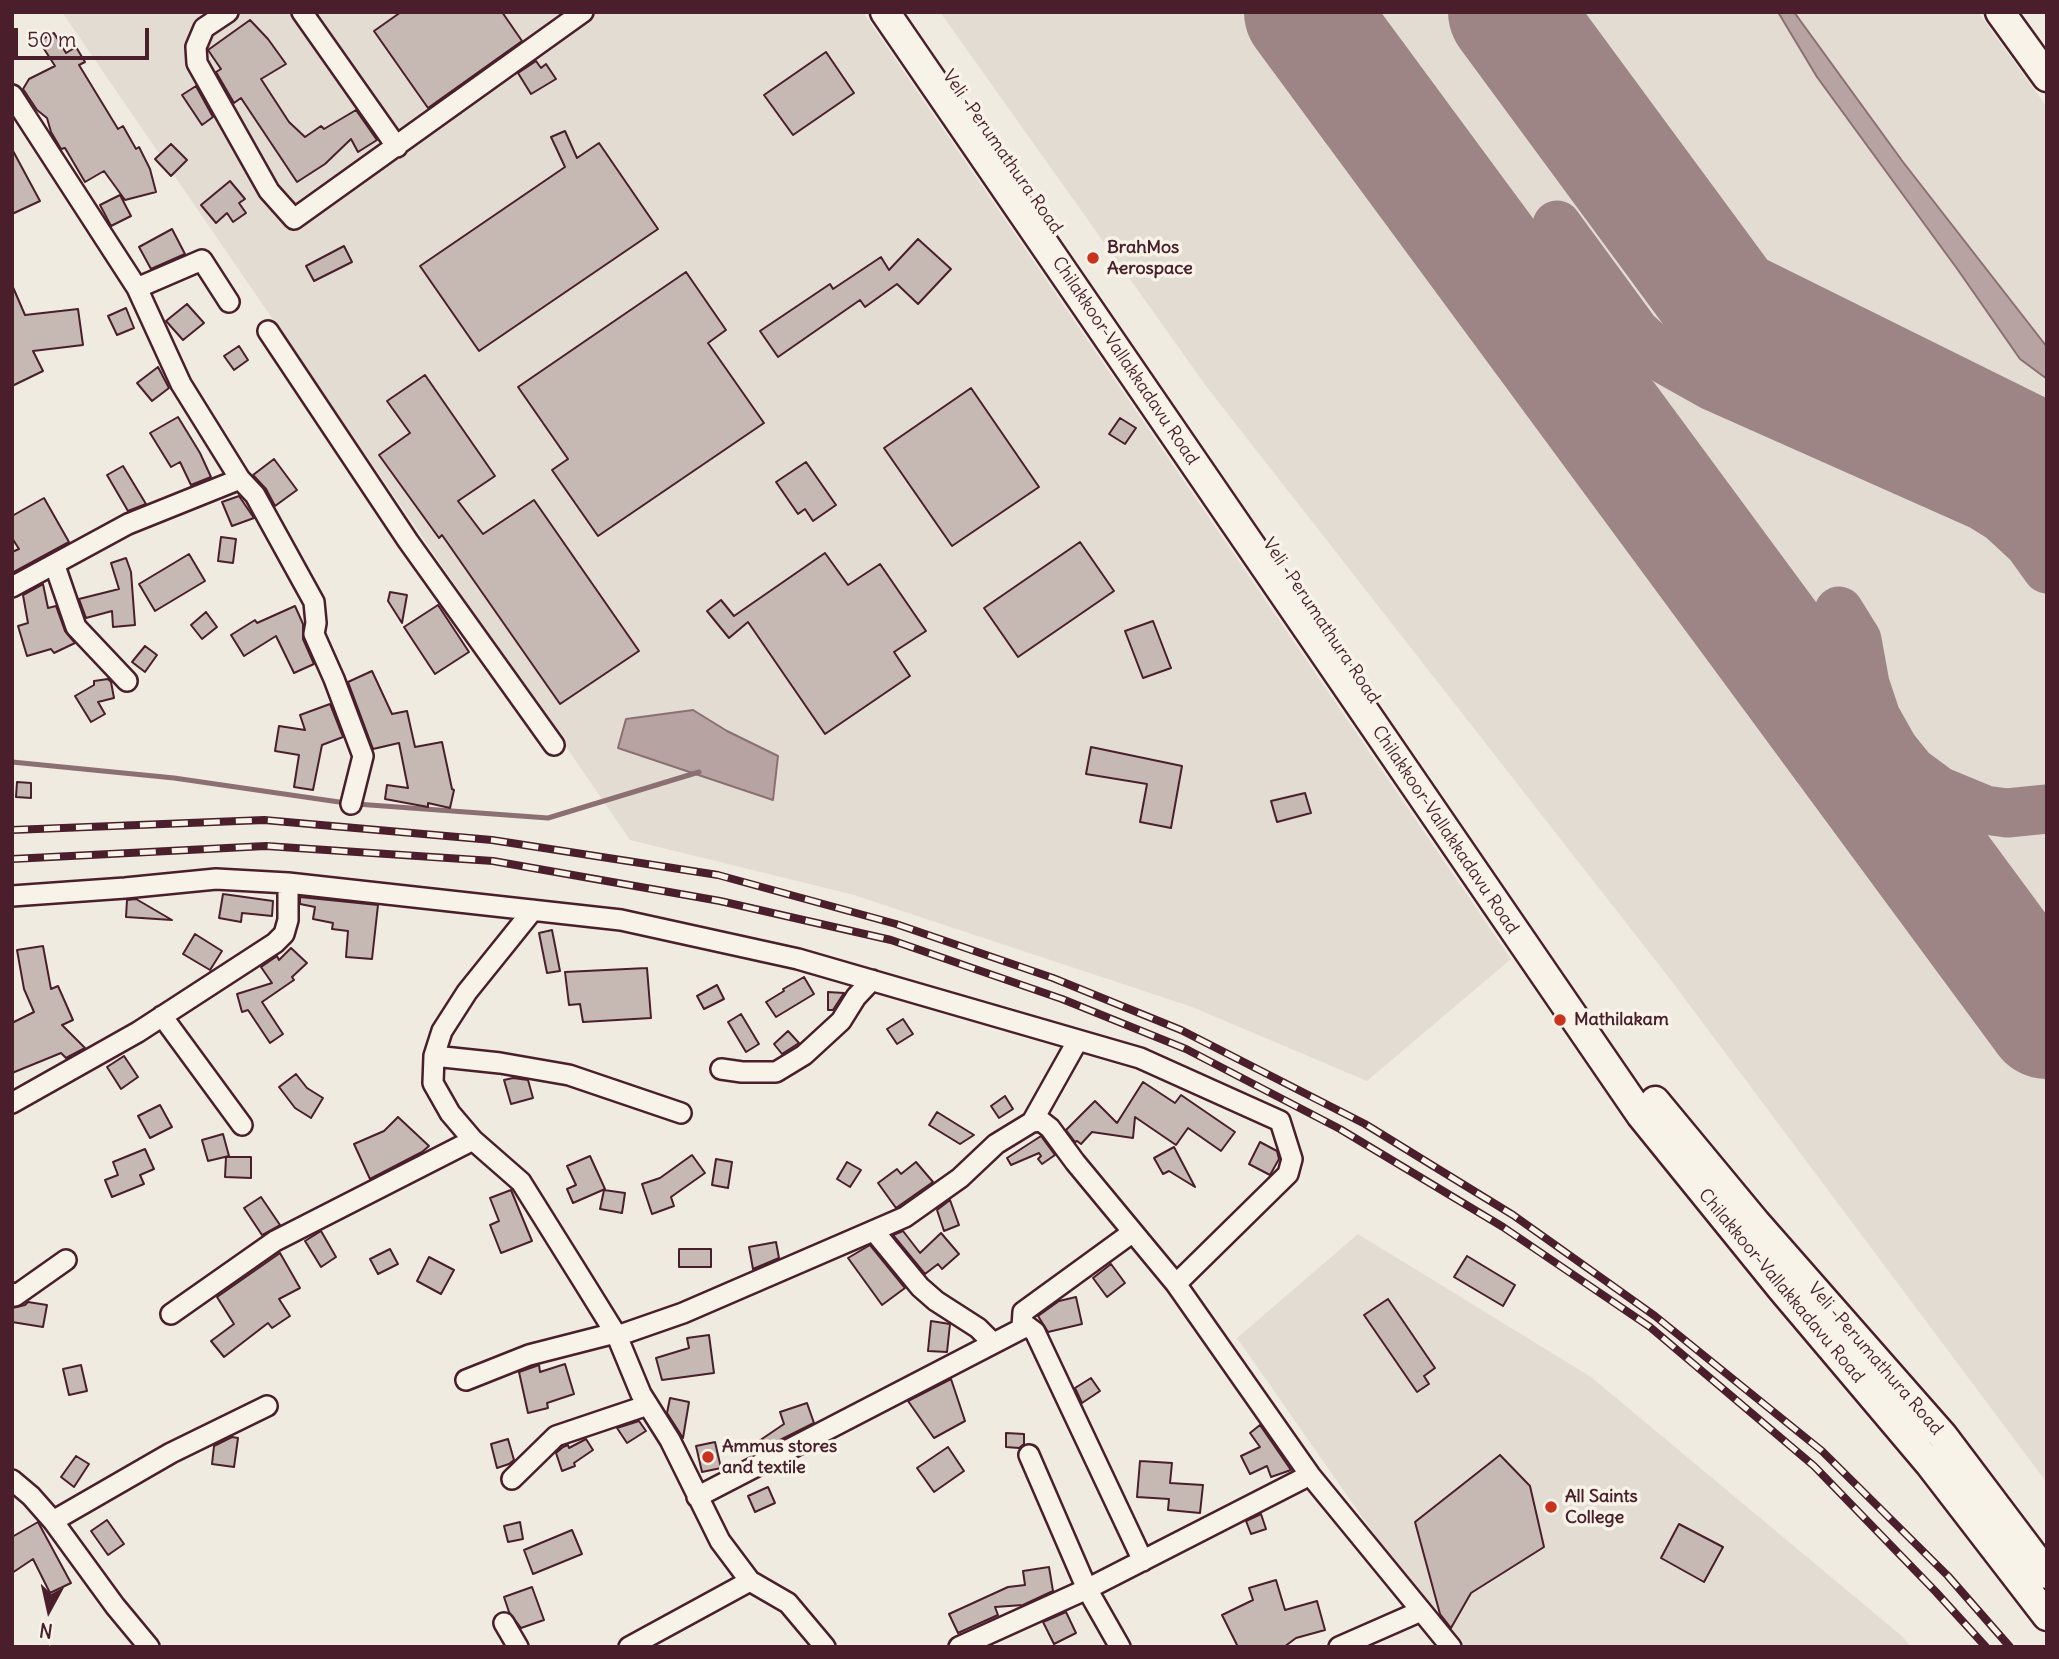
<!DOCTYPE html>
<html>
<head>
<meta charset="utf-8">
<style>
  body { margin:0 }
  #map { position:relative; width:2059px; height:1659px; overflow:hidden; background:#f0ebe0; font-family:Delius,sans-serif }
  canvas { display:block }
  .frame { position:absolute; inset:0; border:14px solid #4a1f2b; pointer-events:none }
  .north { position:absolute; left:14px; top:1575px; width:70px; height:70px; -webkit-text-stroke:5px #f7f3e8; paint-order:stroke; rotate:188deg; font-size:19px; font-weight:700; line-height:28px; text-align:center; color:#4a1f2b }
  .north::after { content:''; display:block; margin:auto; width:24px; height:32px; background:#4a1f2b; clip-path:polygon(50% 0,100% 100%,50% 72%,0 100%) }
  .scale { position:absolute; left:14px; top:28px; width:135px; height:32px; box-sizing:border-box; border:4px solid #4a1f2b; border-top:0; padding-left:9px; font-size:21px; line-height:24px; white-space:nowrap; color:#4a1f2b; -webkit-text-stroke:5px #f7f3e8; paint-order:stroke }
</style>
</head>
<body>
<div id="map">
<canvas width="2059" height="1659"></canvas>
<div class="frame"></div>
<div class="north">N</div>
<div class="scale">50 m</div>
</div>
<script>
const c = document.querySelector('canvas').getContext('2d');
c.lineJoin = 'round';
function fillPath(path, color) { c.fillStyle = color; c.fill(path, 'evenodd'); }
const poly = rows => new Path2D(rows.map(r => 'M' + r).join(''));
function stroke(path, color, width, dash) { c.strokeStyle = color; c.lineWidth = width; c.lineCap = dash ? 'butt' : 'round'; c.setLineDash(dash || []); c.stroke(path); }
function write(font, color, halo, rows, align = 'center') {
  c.font = font + ' Delius,sans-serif'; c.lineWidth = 7; c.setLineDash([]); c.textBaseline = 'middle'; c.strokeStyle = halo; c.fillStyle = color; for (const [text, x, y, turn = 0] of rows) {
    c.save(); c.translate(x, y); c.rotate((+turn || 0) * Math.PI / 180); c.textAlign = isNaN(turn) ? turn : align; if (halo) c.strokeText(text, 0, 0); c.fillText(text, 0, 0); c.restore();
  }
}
const built = poly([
  [62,12,863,12,1511,959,1367,1081,1192,1007,854,895,630,840],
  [940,12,1978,12,2047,107,2047,1483,1670,979,1206,386],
  [1358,1234,1591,1377,1903,1637,1911,1647,1453,1647,1237,1338]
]);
const water = poly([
  [1778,12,1794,12,1903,162,2047,347,2047,379,2020,359,1958,270,1817,77,1778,12],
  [693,710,727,731,778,756,773,800,618,748,626,719,693,710]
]);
const stream = poly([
  [12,762,174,778,346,803],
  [356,804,548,818,699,772]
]);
const taxiway = poly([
  [1557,225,1636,333,1669,362,1710,385,1980,505,2001,518,2013,529,2029,544,2047,569],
  [1839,611,1857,640,1865,684,1876,717,1894,749,1912,771,1939,791,1985,810,2007,813,2047,809]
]);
const runway = poly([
  [1305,12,2047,1018],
  [1509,12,1727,308,2042,464,2047,470]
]);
const building = poly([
  [401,12,502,12,522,41,428,108,374,31,401,12],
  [250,20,268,39,286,64,261,79,289,122,305,137,321,126,324,129,356,110,377,140,358,152,351,139,325,164,297,182,241,98,234,103,216,72,221,69,208,50,250,20],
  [54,33,66,53,76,47,85,62,79,65,118,129,123,126,136,149,139,147,150,169,156,192,125,200,104,171,85,182,65,148,61,149,51,132,47,118,37,110,23,89,29,79,55,66,39,41,54,33],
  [826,52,854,93,793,135,764,95,826,52],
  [536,61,541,68,546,64,556,79,531,94,518,73,536,61],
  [196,86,213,117,202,125,182,95,196,86],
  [565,131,577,158,599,143,658,229,479,351,420,266,565,167,551,137,565,131],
  [171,144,187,160,171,176,155,159,171,144],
  [12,149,40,201,12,214,12,149],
  [230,181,245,199,239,203,246,213,233,222,227,213,216,223,201,205,230,181],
  [120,195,131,216,111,226,100,205,120,195],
  [172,229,185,254,151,269,139,247,172,229],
  [918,239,951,269,918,304,897,284,865,307,860,300,778,357,760,331,830,284,833,289,881,257,889,270,918,239],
  [344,246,352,262,314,281,306,266,344,246],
  [686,272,726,330,708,343,764,423,598,536,552,470,568,459,518,387,686,272],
  [12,285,25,315,78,309,83,345,33,351,43,371,12,386,12,285],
  [187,304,204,323,183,340,166,321,187,304],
  [126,308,134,328,117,335,108,316,126,308],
  [239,346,248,360,234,370,224,356,239,346],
  [158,367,169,388,152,401,137,383,158,367],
  [425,375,495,476,458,501,483,534,534,500,639,651,560,704,442,535,439,538,379,455,410,433,387,401,425,375],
  [971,388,1039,487,952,546,884,448,971,388],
  [178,417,200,453,211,477,191,485,180,462,171,467,150,433,178,417],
  [1120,418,1136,428,1125,444,1109,434,1120,418],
  [274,459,297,490,275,506,266,489,253,475,274,459],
  [806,462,836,505,813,521,805,509,798,514,776,482,806,462],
  [123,466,146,504,128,511,107,475,123,466],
  [239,496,254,518,232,526,222,502,239,496],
  [44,498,69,542,12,573,12,552,19,549,12,538,12,516,44,498],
  [221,537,236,539,233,563,218,561,221,537],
  [1080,542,1114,591,1018,657,984,608,1080,542],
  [825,553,848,585,880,564,926,631,894,652,910,676,825,734,748,622,729,638,707,611,721,600,734,616,825,553],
  [189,554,205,581,155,611,139,584,189,554],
  [126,558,131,572,135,625,113,627,112,611,86,618,79,599,119,589,111,563,126,558],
  [43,584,48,608,56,606,65,631,75,643,54,653,51,649,27,656,18,626,28,623,23,595,43,584],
  [390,592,407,595,402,623,388,601,390,592],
  [438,605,469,652,435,674,404,627,438,605],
  [295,606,303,624,303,639,314,664,294,673,276,636,244,656,231,635,255,620,257,623,295,606],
  [206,612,217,627,202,639,191,625,206,612],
  [1153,621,1171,668,1143,678,1125,631,1153,621],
  [145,646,157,655,145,672,132,662,145,646],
  [372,671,392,714,407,711,415,747,442,742,452,789,454,790,450,808,428,803,428,807,385,799,387,785,408,788,399,743,373,749,348,682,372,671],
  [108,679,111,682,114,698,98,702,105,714,91,722,75,696,94,685,94,681,108,679],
  [330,704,343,737,322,745,313,790,294,787,299,755,275,751,279,726,305,730,300,715,330,704],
  [1091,747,1182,766,1171,828,1140,822,1147,784,1086,774,1091,747],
  [17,782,31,783,31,798,16,797,17,782],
  [1305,793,1311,813,1277,822,1271,801,1305,793],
  [223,894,273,901,272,916,242,913,241,922,219,918,223,894],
  [300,897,378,905,372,959,346,957,348,931,332,929,333,923,313,919,315,907,300,904,300,897],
  [136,899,172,920,126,917,127,900,136,899],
  [552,930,560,971,547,973,539,933,552,930],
  [195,934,222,951,210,970,183,954,195,934],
  [43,946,51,989,58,986,73,1020,62,1025,85,1048,66,1058,61,1053,12,1073,12,1023,34,1012,24,989,17,950,43,946],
  [291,948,307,963,292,977,294,980,262,1002,283,1034,270,1043,248,1010,242,1012,237,994,272,983,261,967,277,956,279,960,291,948],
  [647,968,651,1018,583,1022,580,1004,569,1005,565,972,647,968],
  [804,977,814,994,776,1017,766,1002,784,991,783,989,804,977],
  [717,985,724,999,704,1009,697,996,717,985],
  [828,992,844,993,833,1010,828,1010,828,992],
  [741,1014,759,1044,746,1052,728,1022,741,1014],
  [903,1019,913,1034,897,1044,887,1029,903,1019],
  [788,1031,799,1043,782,1054,774,1044,788,1031],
  [124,1056,138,1077,121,1089,107,1067,124,1056],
  [296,1074,307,1088,323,1098,311,1118,295,1108,279,1087,296,1074],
  [513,1078,528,1080,533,1098,511,1104,504,1080,513,1078],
  [1143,1082,1175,1103,1181,1095,1235,1132,1221,1151,1188,1128,1176,1145,1135,1117,1133,1138,1092,1132,1081,1144,1077,1141,1075,1142,1066,1130,1095,1101,1117,1123,1143,1082],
  [1005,1096,1013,1109,999,1118,991,1106,1005,1096],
  [160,1105,172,1127,150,1138,138,1116,160,1105],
  [937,1112,974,1135,960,1144,929,1125,937,1112],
  [398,1117,429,1146,422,1152,370,1179,354,1144,384,1131,398,1117],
  [223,1134,229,1156,208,1161,202,1140,223,1134],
  [1041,1136,1055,1155,1042,1164,1038,1159,1041,1156,1039,1153,1011,1165,1007,1158,1041,1136],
  [1260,1142,1277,1151,1279,1159,1270,1175,1249,1164,1260,1142],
  [1174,1147,1195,1187,1169,1171,1163,1174,1154,1158,1174,1147],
  [145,1149,154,1169,140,1175,144,1184,112,1197,105,1180,118,1175,113,1162,145,1149],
  [692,1155,705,1173,671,1197,674,1206,652,1214,642,1184,660,1178,692,1155],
  [590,1156,605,1189,573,1203,567,1189,576,1185,567,1166,590,1156],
  [226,1157,251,1157,251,1178,225,1177,226,1157],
  [716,1159,732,1162,728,1188,712,1185,716,1159],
  [847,1162,861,1170,850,1187,837,1179,847,1162],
  [916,1162,933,1182,896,1208,878,1183,897,1169,901,1174,916,1162],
  [511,1190,532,1241,501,1253,490,1225,499,1221,490,1198,511,1190],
  [604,1190,625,1193,622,1213,600,1209,604,1190],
  [261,1197,280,1225,262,1235,244,1208,261,1197],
  [950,1200,959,1225,944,1231,937,1210,950,1200],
  [321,1231,336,1257,321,1267,305,1241,321,1231],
  [903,1231,920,1253,941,1233,959,1254,942,1269,938,1264,925,1274,893,1235,903,1231],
  [776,1242,779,1258,753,1269,749,1247,776,1242],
  [870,1245,905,1288,882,1305,848,1258,870,1245],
  [390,1249,398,1264,378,1274,370,1259,390,1249],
  [679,1249,711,1249,711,1267,679,1267,679,1249],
  [280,1253,300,1288,279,1299,290,1316,272,1328,268,1323,224,1357,211,1341,234,1324,217,1297,280,1253],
  [1467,1256,1515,1285,1503,1306,1454,1277,1467,1256],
  [429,1257,454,1270,441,1294,417,1281,429,1257],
  [1111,1264,1125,1283,1107,1297,1093,1278,1111,1264],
  [1076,1297,1082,1324,1048,1332,1038,1316,1059,1301,1076,1297],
  [1388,1299,1435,1368,1424,1376,1429,1384,1417,1392,1364,1315,1388,1299],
  [28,1302,47,1305,43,1327,12,1322,12,1308,25,1305,28,1302],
  [931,1321,950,1324,947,1352,928,1351,931,1321],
  [709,1335,714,1373,662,1380,656,1358,689,1348,687,1338,709,1335],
  [565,1364,574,1394,547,1403,548,1408,528,1413,519,1372,539,1365,540,1372,565,1364],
  [81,1365,87,1391,69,1395,63,1369,81,1365],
  [1091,1378,1100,1391,1082,1403,1075,1388,1091,1378],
  [951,1379,965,1421,934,1438,908,1401,951,1379],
  [670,1398,689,1402,683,1438,667,1413,670,1398],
  [807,1403,814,1423,778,1441,755,1449,753,1445,784,1424,780,1412,807,1403],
  [639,1421,646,1431,627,1443,617,1428,639,1421],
  [1260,1425,1291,1470,1271,1477,1267,1466,1250,1474,1241,1456,1260,1447,1250,1433,1260,1425],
  [1006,1433,1024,1434,1024,1444,1019,1448,1006,1447,1006,1433],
  [232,1437,238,1438,234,1467,212,1464,214,1446,232,1437],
  [508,1439,514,1460,509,1464,497,1468,491,1444,508,1439],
  [586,1439,593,1450,574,1463,575,1466,562,1471,556,1453,563,1447,568,1445,569,1448,586,1439],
  [715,1442,721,1468,702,1472,696,1446,715,1442],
  [948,1447,964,1471,934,1492,917,1468,948,1447],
  [1500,1455,1530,1486,1544,1547,1471,1593,1451,1628,1440,1614,1415,1522,1500,1455],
  [76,1456,89,1464,74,1487,61,1477,76,1456],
  [1140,1461,1172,1463,1170,1483,1203,1485,1200,1513,1168,1510,1169,1499,1137,1497,1140,1461],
  [768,1487,775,1503,755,1512,748,1496,768,1487],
  [1261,1514,1266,1529,1251,1534,1246,1521,1261,1514],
  [107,1520,124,1544,108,1555,91,1531,107,1520],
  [38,1522,71,1583,50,1593,33,1559,12,1573,12,1537,38,1522],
  [520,1522,523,1539,508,1542,504,1526,520,1522],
  [1679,1524,1723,1547,1704,1582,1661,1558,1679,1524],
  [572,1530,582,1554,533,1574,524,1550,572,1530],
  [1049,1567,1053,1591,1023,1605,995,1607,998,1615,958,1633,949,1614,1008,1587,1025,1585,1023,1571,1049,1567],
  [1276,1580,1285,1610,1317,1601,1325,1630,1296,1638,1284,1647,1238,1647,1222,1615,1253,1600,1249,1588,1276,1580],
  [532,1587,544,1620,521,1628,509,1612,504,1597,532,1587],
  [1066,1612,1076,1633,1054,1644,1043,1622,1066,1612]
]);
const minor = poly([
  [228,12,204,28,196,47,197,63,269,191,294,219,583,12],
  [302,12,397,147],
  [12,95,137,288,181,384,240,479,255,495,314,602,316,623,314,634,334,679,363,756,351,804],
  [137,288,202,260,229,302],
  [268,331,408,541,554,745],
  [55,566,76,627,127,681],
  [12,587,128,524,240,479],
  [12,896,125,888,216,879,288,883,621,920,798,959,1140,1058,1280,1121,1292,1159,1288,1174,1176,1284,1310,1475,1451,1647],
  [533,910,467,992,442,1031,434,1056,433,1083,450,1113,473,1140,521,1182,581,1278,617,1336,641,1394,670,1440,720,1541,750,1581,788,1603,825,1647],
  [162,1016,242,1125],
  [434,1056,500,1063,569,1075,681,1113],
  [721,1069,742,1072,776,1072,804,1055,841,1021,856,997,872,980],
  [12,1103,138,1032,275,943,284,934,288,920,288,883],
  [1032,1122,1078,1040],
  [874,1231,920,1287,936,1301,978,1328,993,1343],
  [12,1293,15,1296,66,1260],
  [171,1314,275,1241,473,1140],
  [1022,1327,1023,1312,1133,1232],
  [617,1336,683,1313,905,1217,960,1178,996,1144,1032,1122,1041,1121,1050,1128,1075,1162,1176,1284],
  [466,1380,529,1355,615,1333],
  [1029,1455,1087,1589,1120,1647],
  [512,1479,556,1436,648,1405],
  [12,1480,31,1496,53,1521,115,1606,149,1647],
  [697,1497,1027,1326,1035,1332,1143,1561],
  [53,1521,171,1453,267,1406],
  [504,1623,518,1647],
  [629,1647,750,1581],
  [959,1647,1087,1589,1310,1475],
  [1339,1647,1421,1611]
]);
const secondary = poly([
  [885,12,1641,1115,1782,1289,1929,1463,2047,1616],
  [2000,12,2047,77],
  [1655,1101,1756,1223,1943,1436,2047,1574]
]);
const rail = poly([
  [12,830,264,820,492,840,718,875,896,924,1053,978,1181,1030,1365,1124,1513,1215,1655,1316,1822,1451,1948,1576,2010,1647],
  [12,859,266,846,493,861,720,901,891,940,1062,999,1186,1049,1340,1129,1503,1227,1650,1327,1814,1466,1936,1592,1986,1647]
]);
const markers = [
  [1093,258,7,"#c8321e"],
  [1560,1020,7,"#c8321e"],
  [708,1457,7,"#c8321e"],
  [1551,1507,7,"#c8321e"]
];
const streetNames = [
  ["Veli -Perumathura Road",1002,152,55],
  ["Chilakkoor-Vallakkadavu Road",1125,361,56],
  ["Veli -Perumathura Road",1321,621,56],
  ["Chilakkoor-Vallakkadavu Road",1445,830,56],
  ["Chilakkoor-Vallakkadavu Road",1781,1286,50],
  ["Veli -Perumathura Road",1875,1359,49]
];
const poiNames = [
  ["BrahMos",1107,248],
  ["Aerospace",1107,269],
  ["Mathilakam",1574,1020],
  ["Ammus stores",722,1447],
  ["and textile",722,1468],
  ["All Saints",1565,1497],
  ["College",1565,1518]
];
fillPath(built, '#e3dcd2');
fillPath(water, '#b7a4a2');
stroke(water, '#8b6f72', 2);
stroke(stream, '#8b6f72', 5);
stroke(taxiway, '#9d8586', 49);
stroke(runway, '#9d8586', 122);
fillPath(building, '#c6b8b3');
stroke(building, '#4a1f2b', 2);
stroke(minor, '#4a1f2b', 24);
stroke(secondary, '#4a1f2b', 33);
stroke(minor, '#f7f3e8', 19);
stroke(secondary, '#f7f3e8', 28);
stroke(rail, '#4a1f2b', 8);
stroke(rail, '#f7f3e8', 5, [16]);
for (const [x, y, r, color] of markers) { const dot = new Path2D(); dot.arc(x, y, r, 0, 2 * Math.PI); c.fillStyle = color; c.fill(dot); stroke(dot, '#f7f3e8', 2.5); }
write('18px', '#4a1f2b', '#f7f3e8', streetNames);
write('bold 18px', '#4a1f2b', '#f7f3e8', poiNames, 'left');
</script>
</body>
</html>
